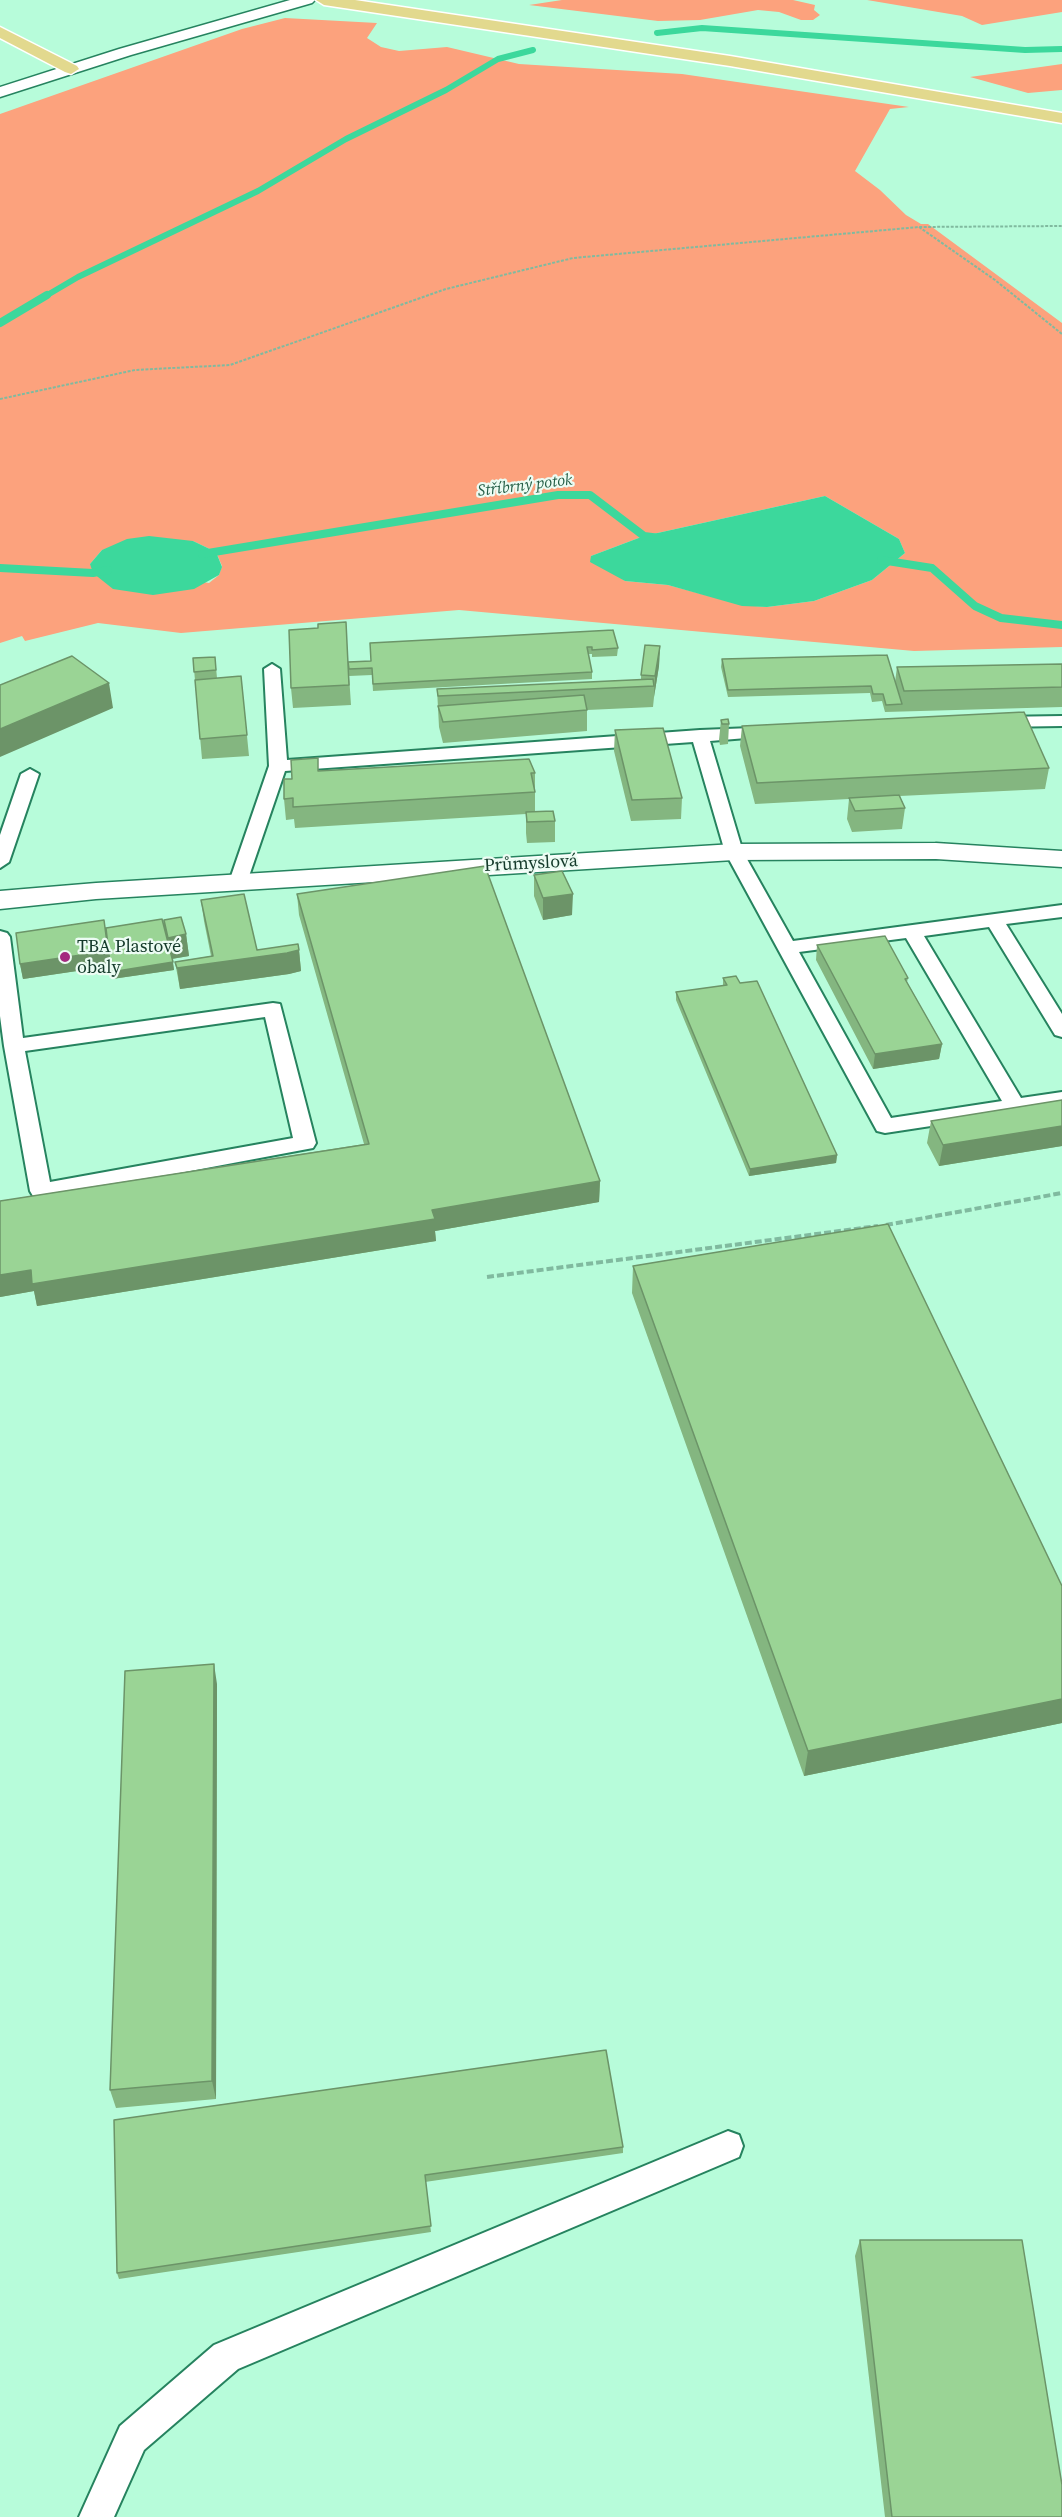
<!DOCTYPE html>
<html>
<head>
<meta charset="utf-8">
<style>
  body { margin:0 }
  canvas { display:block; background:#b7fcda }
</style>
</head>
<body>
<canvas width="1062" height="2517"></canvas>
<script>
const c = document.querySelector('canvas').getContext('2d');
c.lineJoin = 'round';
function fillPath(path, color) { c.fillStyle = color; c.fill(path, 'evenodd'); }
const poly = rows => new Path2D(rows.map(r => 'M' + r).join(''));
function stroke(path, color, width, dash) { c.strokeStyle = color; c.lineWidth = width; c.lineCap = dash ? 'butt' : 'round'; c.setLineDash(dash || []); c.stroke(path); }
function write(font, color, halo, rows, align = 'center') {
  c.font = font + ' "Source Serif 4",serif'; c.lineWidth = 4.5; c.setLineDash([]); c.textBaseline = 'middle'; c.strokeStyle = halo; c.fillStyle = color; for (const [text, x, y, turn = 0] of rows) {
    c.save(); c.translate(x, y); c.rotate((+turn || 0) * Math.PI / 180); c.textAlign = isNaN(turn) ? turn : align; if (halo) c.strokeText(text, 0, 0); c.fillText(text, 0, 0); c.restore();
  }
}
const green = poly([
  [562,0,793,0,815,5,814,10,820,15,813,20,801,20,779,12,758,10,700,20,658,21,529,5],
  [867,0,1062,0,1062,12,982,25,962,16],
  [285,18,377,23,367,38,381,47,399,51,447,47,519,64,682,74,909,107,890,109,855,171,880,190,906,215,921,224,928,224,1062,323,1062,647,914,651,459,610,181,633,98,623,25,641,22,636,0,643,0,114,242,29],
  [825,496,899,539,905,553,872,580,814,601,767,607,742,605,668,585,625,581,591,556,644,536],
  [193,541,216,552,222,566,219,575,209,583,90,564,102,550],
  [1062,64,1062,90,1028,93,970,77]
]);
const water = poly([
  [825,496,899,539,905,553,872,580,814,601,767,607,742,606,668,585,625,581,590,562,591,556,644,536],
  [149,536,193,541,216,552,222,567,219,575,194,589,153,595,113,589,93,573,90,564,102,550,127,539]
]);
const streamFar1 = poly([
  [657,33,702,28,1025,50,1062,49],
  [44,297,78,277,258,191,346,139,446,90,498,59,533,50]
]);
const stream = poly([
  [0,323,47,295],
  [202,554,558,495,590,495,644,536,660,538],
  [881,560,932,568,975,606,1001,618,1062,625],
  [0,568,93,573,108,570]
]);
const pathFar1 = poly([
  [919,227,995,280,1062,334],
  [0,399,135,370,230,365,446,289,573,258,919,227,1062,226]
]);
const path = poly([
  [886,1225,1062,1193],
  [487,1277,878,1226]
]);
const service = poly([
  [272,664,280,669,287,760,700,730,777,727,780,731,777,735,771,736,710,741,743,852,793,941,1062,905,1062,917,1006,924,1062,1014,1062,1037,1055,1035,989,927,924,936,1021,1098,1062,1092,1062,1106,885,1133,877,1131,725,852,693,742,285,771,247,882,238,888,231,886,229,882,269,766,264,669,272,664],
  [906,938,1002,1101,891,1118,799,952,906,938],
  [1062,716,1062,726,998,727,989,722,998,717,1062,716],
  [30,769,39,774,9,862,0,868,0,835,21,774,30,769],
  [0,931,7,933,10,937,23,1038,273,1003,280,1004,316,1143,313,1148,41,1199,33,1196,30,1191,4,1046,0,1016,0,931],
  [265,1017,293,1138,50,1182,25,1051,265,1017],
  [728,2131,739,2135,743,2146,739,2157,238,2369,144,2450,114,2517,79,2517,120,2426,214,2345,728,2131]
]);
const tertiary = poly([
  [290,0,315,0,312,3,131,55,0,97,0,87,119,49,290,0],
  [936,843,1062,851,1062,867,936,859,734,860,96,899,0,909,0,891,96,883,734,844,936,843]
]);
const primary = poly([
  [316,0,355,0,730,56,1062,113,1062,123,730,66,324,5,316,0],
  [0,27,77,66,79,69,71,74,65,72,0,38,0,27]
]);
const wall = poly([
  [318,628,348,662,371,661,613,630,618,648,617,656,592,657,592,654,588,654,592,672,592,679,373,691,372,675,349,676,349,675,351,705,293,708,291,688],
  [660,646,659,666,654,697,653,707,587,710,587,731,443,743,439,727,437,689,641,680,641,675],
  [215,657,217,678,241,676,249,756,202,759,193,658],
  [722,659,895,682,897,667,1062,664,1062,707,885,712,882,701,872,702,870,693,728,697,721,667],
  [721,720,729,724,728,744,720,745,719,740],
  [742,726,1049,768,1045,789,900,796,905,808,902,829,852,832,847,819,849,799,755,804,740,746],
  [615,730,682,798,681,819,631,821,614,751],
  [318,771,535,773,535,812,555,821,555,842,527,843,526,833,526,814,295,828,294,819,286,820,284,799,292,779],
  [534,875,572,915,543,920,534,896],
  [297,894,600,1181,599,1202,435,1231,436,1241,37,1306,34,1291,0,1297,0,1201,364,1144,299,915],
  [201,900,257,950,299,950,301,971,289,974,180,989,175,962,211,956,204,921],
  [164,920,186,934,189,956,172,959,174,970,112,979,110,966,23,979,20,964,106,928,166,934],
  [817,945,908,978,907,982,942,1044,939,1059,873,1069,816,960],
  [723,978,740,983,837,1155,836,1163,749,1176,676,1000,676,992,723,986],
  [1062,1100,1062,1146,939,1166,927,1143,931,1121],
  [633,1266,1062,1586,1062,1723,804,1776,632,1293],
  [217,1684,216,2099,116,2108,110,2090],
  [114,2120,623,2147,623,2153,425,2182,431,2232,119,2279,117,2273],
  [860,2240,1062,2517,885,2517,855,2256]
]);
const shadedWall = poly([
  [660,646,659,666,654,697,655,676],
  [109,683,113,708,0,757,0,729],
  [573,894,572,915,543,920,543,898],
  [186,934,189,956,171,959,168,938],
  [299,950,301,971,289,974,180,989,177,968],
  [108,951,111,966,23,979,20,964],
  [173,962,174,970,112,979,111,972],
  [942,1044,939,1059,873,1069,875,1054],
  [1062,1126,1062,1146,939,1166,943,1145],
  [837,1155,836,1163,749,1176,750,1169],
  [600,1181,599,1202,435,1231,436,1241,37,1306,34,1291,0,1297,0,1275,432,1210],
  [214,1664,217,1684,216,2099,212,2081],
  [1062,1699,1062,1723,804,1776,808,1751]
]);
const building = poly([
  [346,622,349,685,291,688,289,630,318,628,318,624,346,622],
  [613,630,618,648,592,650,592,647,587,647,592,672,373,684,372,668,349,669,348,662,371,661,370,643,613,630],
  [645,645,660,646,655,676,641,675,645,645],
  [887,655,902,704,886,705,883,694,873,694,871,686,728,690,722,659,887,655],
  [72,656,109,683,0,729,0,685,72,656],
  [215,657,216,670,194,672,193,658,215,657],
  [1062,664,1062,687,904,691,897,667,1062,664],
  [241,676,247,735,200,739,195,680,241,676],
  [653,679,654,686,438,696,437,689,653,679],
  [584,695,587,710,443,722,438,706,584,695],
  [1024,712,1049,768,757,783,742,726,1024,712],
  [728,719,729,724,722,724,721,720,728,719],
  [663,728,682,798,632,800,615,730,663,728],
  [318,758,318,771,529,759,535,773,531,773,535,792,293,807,293,798,284,799,284,779,292,779,291,760,318,758],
  [899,795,905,808,855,811,849,798,899,795],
  [553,811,555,821,527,822,526,812,553,811],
  [485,866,600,1181,432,1210,435,1219,32,1284,31,1270,0,1275,0,1201,369,1144,297,894,485,866],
  [562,871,573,894,543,898,534,875,562,871],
  [244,894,257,950,298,944,299,950,287,953,177,968,175,962,213,956,201,900,244,894],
  [181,917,186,934,168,938,164,920,181,917],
  [162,919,173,962,111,972,106,928,162,919],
  [104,920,108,951,20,964,16,933,104,920],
  [885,936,908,978,905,979,942,1044,875,1054,817,945,885,936],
  [736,976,740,983,757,981,837,1155,750,1169,676,992,727,985,723,978,736,976],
  [1062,1100,1062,1126,943,1145,931,1121,1062,1100],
  [888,1224,1062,1586,1062,1699,808,1751,633,1266,888,1224],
  [214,1664,212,2081,110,2090,125,1671,214,1664],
  [606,2050,623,2147,425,2175,431,2226,117,2273,114,2120,606,2050],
  [860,2240,1022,2240,1062,2485,1062,2517,892,2517,860,2240]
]);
const markers = [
  [65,957,6,"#a42a7f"]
];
const farWaternames = [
  ["Stříbrný potok",525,486,-7]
];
const streetNames = [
  ["Průmyslová",531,864,-3]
];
const poiNames = [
  ["TBA Plastové",77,947],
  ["obaly",77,968]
];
fillPath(green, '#fca27d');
fillPath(water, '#3cd89c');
stroke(streamFar1, '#3cd89c', 6);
stroke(stream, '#3cd89c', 8);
stroke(service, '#26835f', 4);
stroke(tertiary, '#26835f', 3);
stroke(primary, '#fff', 3);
stroke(pathFar1, '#80ba9f', 2, [3, 1.5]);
stroke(path, '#80ba9f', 4, [7, 3]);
fillPath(service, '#fff');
fillPath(tertiary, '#fff');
fillPath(primary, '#e2d98e');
fillPath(wall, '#84b680');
fillPath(shadedWall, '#6c9468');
fillPath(building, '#9ad495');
stroke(building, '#6c9468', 1.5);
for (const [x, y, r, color] of markers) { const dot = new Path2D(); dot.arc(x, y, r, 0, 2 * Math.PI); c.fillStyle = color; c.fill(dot); stroke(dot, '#ecfcf3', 2); }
write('italic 16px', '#235d45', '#ecfcf3', farWaternames);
write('18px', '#143a2a', '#ecfcf3', streetNames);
write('18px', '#143a2a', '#ecfcf3', poiNames, 'left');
</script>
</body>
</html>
